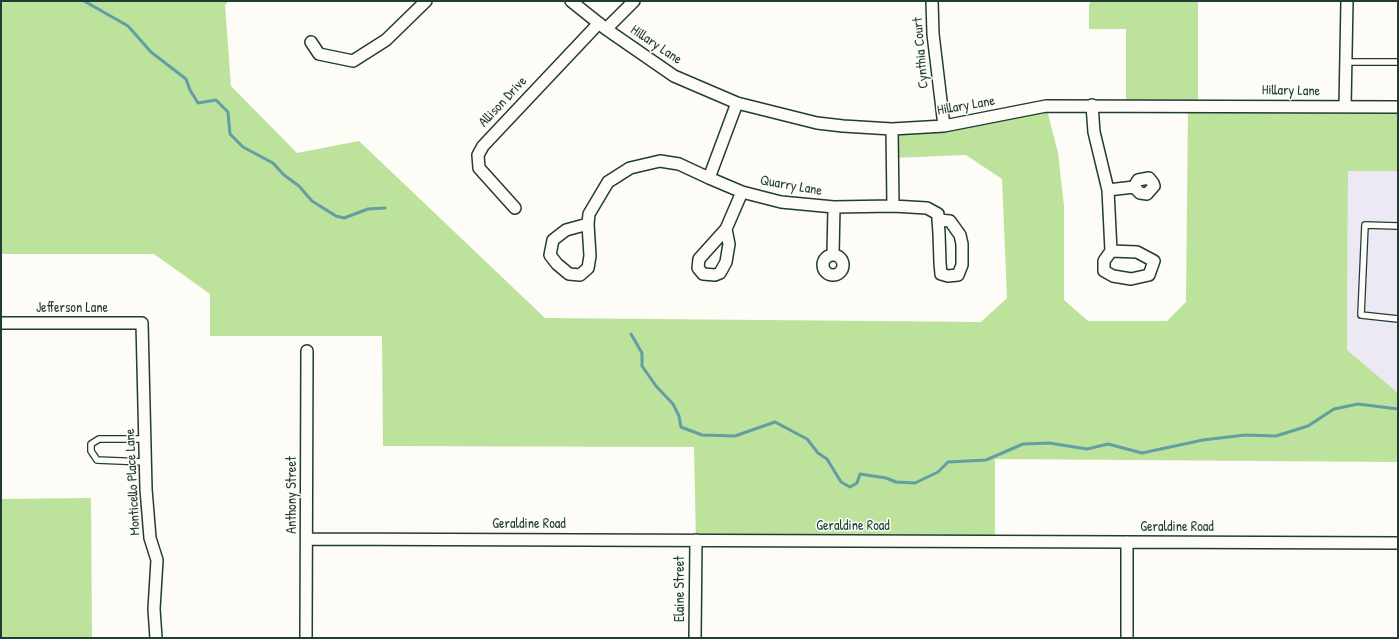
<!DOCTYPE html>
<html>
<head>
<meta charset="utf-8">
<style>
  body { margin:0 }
  #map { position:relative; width:1399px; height:639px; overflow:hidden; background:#fdfcf7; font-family:"Patrick Hand",sans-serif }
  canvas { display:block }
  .frame { position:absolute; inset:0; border:2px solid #1f3d34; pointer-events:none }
</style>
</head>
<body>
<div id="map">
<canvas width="1399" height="639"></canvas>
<div class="frame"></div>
</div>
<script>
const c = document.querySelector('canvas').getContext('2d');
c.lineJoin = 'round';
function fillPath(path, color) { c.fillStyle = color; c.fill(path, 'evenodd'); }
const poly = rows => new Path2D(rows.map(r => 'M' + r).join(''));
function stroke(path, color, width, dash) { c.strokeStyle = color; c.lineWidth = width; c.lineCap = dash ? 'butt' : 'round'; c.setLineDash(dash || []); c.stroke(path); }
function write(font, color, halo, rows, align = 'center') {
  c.font = font + ' "Patrick Hand",sans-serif'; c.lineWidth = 3; c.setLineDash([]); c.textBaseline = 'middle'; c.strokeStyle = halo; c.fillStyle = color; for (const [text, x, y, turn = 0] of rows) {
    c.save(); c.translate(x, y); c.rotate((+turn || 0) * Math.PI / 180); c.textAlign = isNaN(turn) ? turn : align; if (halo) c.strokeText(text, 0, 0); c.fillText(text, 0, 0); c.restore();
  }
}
const built = poly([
  [1348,170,1398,171,1398,393,1347,350]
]);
const green = poly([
  [1,1,229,1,225,5,231,86,297,153,359,141,545,318,981,322,1007,298,1002,179,966,155,892,158,892,129,1046,106,1058,153,1064,206,1064,300,1088,321,1167,321,1186,302,1188,105,1126,105,1126,29,1089,29,1089,5,1091,1,1198,1,1198,105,1398,107,1398,171,1348,171,1347,350,1398,393,1398,462,995,459,995,541,696,540,694,447,383,446,382,336,210,336,210,294,154,254,1,254],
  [91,498,92,638,1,638,1,499]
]);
const stream = poly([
  [84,1,128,26,151,52,186,79,190,90,198,103,216,100,228,112,230,134,243,147,273,163,284,175,299,186,312,201,336,216,344,218,368,209,385,208],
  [631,334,642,353,642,366,656,386,673,404,679,416,681,427,702,435,735,436,775,422,807,439,818,453,827,459,841,482,850,487,857,483,860,474,886,478,896,482,915,483,938,472,948,462,986,460,1023,444,1049,443,1087,449,1108,444,1142,453,1203,440,1245,435,1276,436,1308,426,1334,409,1358,404,1398,409]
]);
const lane = poly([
  [1346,62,1398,62],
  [1398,226,1365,225,1361,315,1398,319],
  [145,439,99,439,91,444,91,451,97,460,145,462]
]);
const street = poly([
  [571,1,606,29,674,76,737,103,817,123,843,126,892,129,944,126,1046,106,1398,107],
  [932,1,933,34,944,126],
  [606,29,634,1],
  [311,42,319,54,353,61,386,40,426,1],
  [1092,105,1094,132,1108,190,1111,251,1104,261,1104,271,1113,276,1131,279,1149,275,1154,261,1137,252,1111,251],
  [1345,107,1347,1],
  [709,178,742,192,781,202,834,207],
  [1108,190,1134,187,1140,193,1147,194,1154,186,1153,183,1149,178,1138,180,1134,187],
  [893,206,927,208,938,214,938,220,939,233,940,263,941,274,948,276,958,275,962,265,962,244,960,235,950,221,938,220],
  [515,208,479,168,478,155,483,146,599,23],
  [588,224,566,230,553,240,550,255,557,264,569,274,580,275,588,268,590,256,588,224,589,214,608,182,630,168,660,161,679,164,709,178,737,103],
  [726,229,729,244,726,262,720,273,715,275,703,274,698,268,699,259,726,229,742,192],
  [833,254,834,207,893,206,892,129],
  '823 265a10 10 0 1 1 20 0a10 10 0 1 1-20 0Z',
  [1,323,142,323,146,489,150,538,157,560,154,609,156,638],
  [307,539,1398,543],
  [306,638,307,351],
  [695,638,696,540],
  [1127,638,1127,542]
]);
const streetNames = [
  ["Hillary Lane",656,45,34],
  ["Cynthia Court",921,53,-95],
  ["Hillary Lane",1291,91,1],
  ["Allison Drive",503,102,-47],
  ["Hillary Lane",966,106,-10],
  ["Quarry Lane",791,186,10],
  ["Jefferson Lane",72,308],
  ["Monticello Place Lane",133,482,-93],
  ["Anthony Street",292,495,-90],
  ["Geraldine Road",529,524],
  ["Geraldine Road",853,526],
  ["Geraldine Road",1177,527],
  ["Elaine Street",680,589,-90]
];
fillPath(built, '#ece8f4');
fillPath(green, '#bde29c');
stroke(stream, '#629ea3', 3);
stroke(lane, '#1f3d34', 8);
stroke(street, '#1f3d34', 14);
stroke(lane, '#fdfcf7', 5.5);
stroke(street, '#fdfcf7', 11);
write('14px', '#1f3d34', '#fdfcf7', streetNames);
</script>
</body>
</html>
